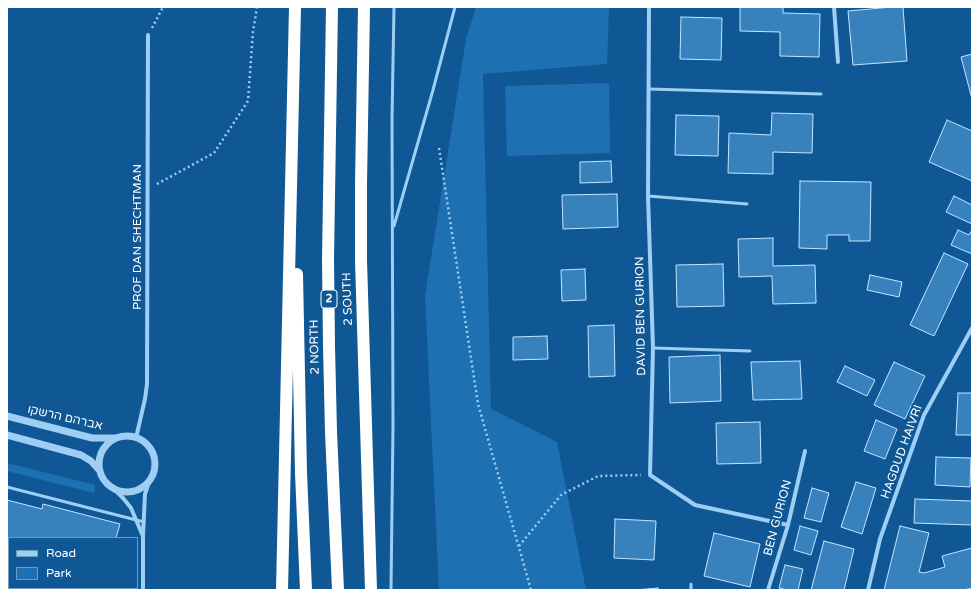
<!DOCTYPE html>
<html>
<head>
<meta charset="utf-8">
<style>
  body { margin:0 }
  #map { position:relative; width:979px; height:597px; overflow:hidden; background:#0f5895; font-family:"Varela Round",sans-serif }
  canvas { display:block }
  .frame { position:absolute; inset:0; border:8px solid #fff; pointer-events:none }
  .legend { position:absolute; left:8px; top:537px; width:130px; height:52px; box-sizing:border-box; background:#0f5895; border:1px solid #6f9bbf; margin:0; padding:5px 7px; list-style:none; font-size:12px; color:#fff }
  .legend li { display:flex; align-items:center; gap:8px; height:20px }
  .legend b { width:20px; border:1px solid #6f9bbf }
</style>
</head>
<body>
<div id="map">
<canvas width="979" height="597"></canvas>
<div class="frame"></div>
<ul class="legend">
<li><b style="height:5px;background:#9dcef4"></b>Road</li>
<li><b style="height:11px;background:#1d71b2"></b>Park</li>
</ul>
</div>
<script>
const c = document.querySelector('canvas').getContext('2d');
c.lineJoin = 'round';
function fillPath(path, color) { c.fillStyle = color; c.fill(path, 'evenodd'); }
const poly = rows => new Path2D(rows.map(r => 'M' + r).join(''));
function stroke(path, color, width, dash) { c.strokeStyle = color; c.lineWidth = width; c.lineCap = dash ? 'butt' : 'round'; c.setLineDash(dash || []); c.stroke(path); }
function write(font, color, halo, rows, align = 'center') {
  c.font = font + ' "Varela Round",Heebo,sans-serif'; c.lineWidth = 4; c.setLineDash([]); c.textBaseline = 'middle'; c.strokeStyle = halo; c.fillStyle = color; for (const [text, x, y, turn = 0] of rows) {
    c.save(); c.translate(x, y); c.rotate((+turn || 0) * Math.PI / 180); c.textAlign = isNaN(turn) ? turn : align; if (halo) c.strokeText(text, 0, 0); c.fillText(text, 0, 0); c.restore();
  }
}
const green = poly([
  [476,7,609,7,607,64,483,74,491,409,557,442,586,590,439,590,425,296,466,39],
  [609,83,610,153,507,156,505,86],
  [7,463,95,485,94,493,7,471]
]);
const building = poly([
  [740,7,783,7,783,13,820,14,819,57,780,56,780,32,740,31,740,7],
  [892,7,903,7,907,61,853,65,848,11,892,7],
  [681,17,722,18,721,60,680,59,681,17],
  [972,54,972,99,961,57,972,54],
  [772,113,813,114,812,153,773,152,773,174,728,173,729,133,771,135,772,113],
  [676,115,719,116,718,156,675,155,676,115],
  [947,120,972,131,972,181,929,162,947,120],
  [611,161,612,182,580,183,580,162,611,161],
  [800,181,871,182,870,241,849,241,849,235,827,235,827,249,799,248,800,181],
  [617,194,618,227,563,229,562,195,617,194],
  [954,196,972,205,972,224,946,212,954,196],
  [958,230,969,235,972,230,972,254,951,245,958,230],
  [773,238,773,266,815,265,816,303,773,304,772,276,739,277,738,239,773,238],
  [944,253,968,264,934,336,910,325,944,253],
  [723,264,724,306,677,307,676,265,723,264],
  [585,269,586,300,562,301,561,270,585,269],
  [870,275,902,282,899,297,867,290,870,275],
  [614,325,615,376,589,377,588,326,614,325],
  [547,336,548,359,513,360,513,337,547,336],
  [720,355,721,401,670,403,669,357,720,355],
  [800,361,802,399,753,400,751,362,800,361],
  [894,362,925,376,905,419,874,405,894,362],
  [845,366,875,380,867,396,837,382,845,366],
  [958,393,972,393,972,435,956,435,958,393],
  [876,420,897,429,885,459,864,451,876,420],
  [760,422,761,463,717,464,716,423,760,422],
  [936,457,971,458,970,487,935,485,936,457],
  [856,482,876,488,862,534,841,527,856,482],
  [812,488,829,493,821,522,804,518,812,488],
  [915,499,972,501,972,525,914,523,915,499],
  [7,500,42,509,43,504,120,524,116,538,9,538,9,557,7,557,7,500],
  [615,519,656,521,654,560,614,558,615,519],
  [800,526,818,531,811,555,794,550,800,526],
  [900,526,929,533,919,572,924,573,945,567,942,556,972,548,972,588,964,590,884,590,900,526],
  [714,533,760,544,750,587,704,576,714,533],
  [824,541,854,549,844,590,811,590,824,541],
  [785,565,803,569,798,590,787,590,779,588,785,565],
  [7,584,9,585,9,588,14,588,15,590,7,590,7,584],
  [37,588,103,588,103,590,38,590,37,588],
  [658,588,658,590,635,590,658,588]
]);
const path = poly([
  [152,28,163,7],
  [439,148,478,404,531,590],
  [157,184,214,153,248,101,253,32,257,7],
  [519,546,561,495,598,476,641,475],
  [7,565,9,565],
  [25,588,26,590]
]);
const service = poly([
  [649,89,821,94],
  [648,196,747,204],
  [394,226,433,90,455,7],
  [653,348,750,351],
  [7,487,144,522],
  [391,590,393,426,392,118,394,7],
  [691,590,691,584]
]);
const minor = poly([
  [649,7,648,196,653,348,650,475,695,505,788,525],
  [834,7,838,62],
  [136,438,145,399,147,384,148,35],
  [114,489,123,498,131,508,142,534],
  [143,590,143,536,145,494,149,482],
  [768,590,788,525,805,451],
  [868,590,880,539,924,415,972,328]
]);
const tertiary = poly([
  [7,416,92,438,115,438],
  [7,435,81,455,91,461,100,471],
  '99 464a28 28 0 1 1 56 0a28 28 0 1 1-56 0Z'
]);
const motorway = poly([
  [332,7,328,259,329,346,331,432,338,590],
  [364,7,361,184,361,260,371,590],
  [297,274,301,473,306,590],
  [282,590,295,7]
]);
const shields = [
  [329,299,16]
];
const shieldNames = [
  ["2",329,299]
];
const streetNames = [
  ["PROF DAN SHECHTMAN",138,237,-90],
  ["2 SOUTH",348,299,-92],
  ["DAVID BEN GURION",641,316,-91],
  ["2 NORTH",315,347,-91],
  ["אברהם הרשקו",65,418,13],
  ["HAGDUD HAIVRI",902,452,-70],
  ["BEN GURION",778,518,-75]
];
fillPath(green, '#1d71b2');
fillPath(building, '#3782bd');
stroke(building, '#c5e5fe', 1);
stroke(path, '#9dcef4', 2.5, [2, 3]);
stroke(service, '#9dcef4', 3);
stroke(minor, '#9dcef4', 4);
stroke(tertiary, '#9dcef4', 7);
stroke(motorway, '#fff', 12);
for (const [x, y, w] of shields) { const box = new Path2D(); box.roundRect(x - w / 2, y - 9, w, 18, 3); c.fillStyle = '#0f5895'; c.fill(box); stroke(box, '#fff', 1); }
write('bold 11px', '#fff', null, shieldNames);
write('12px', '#fff', '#0f5895', streetNames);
</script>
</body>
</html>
